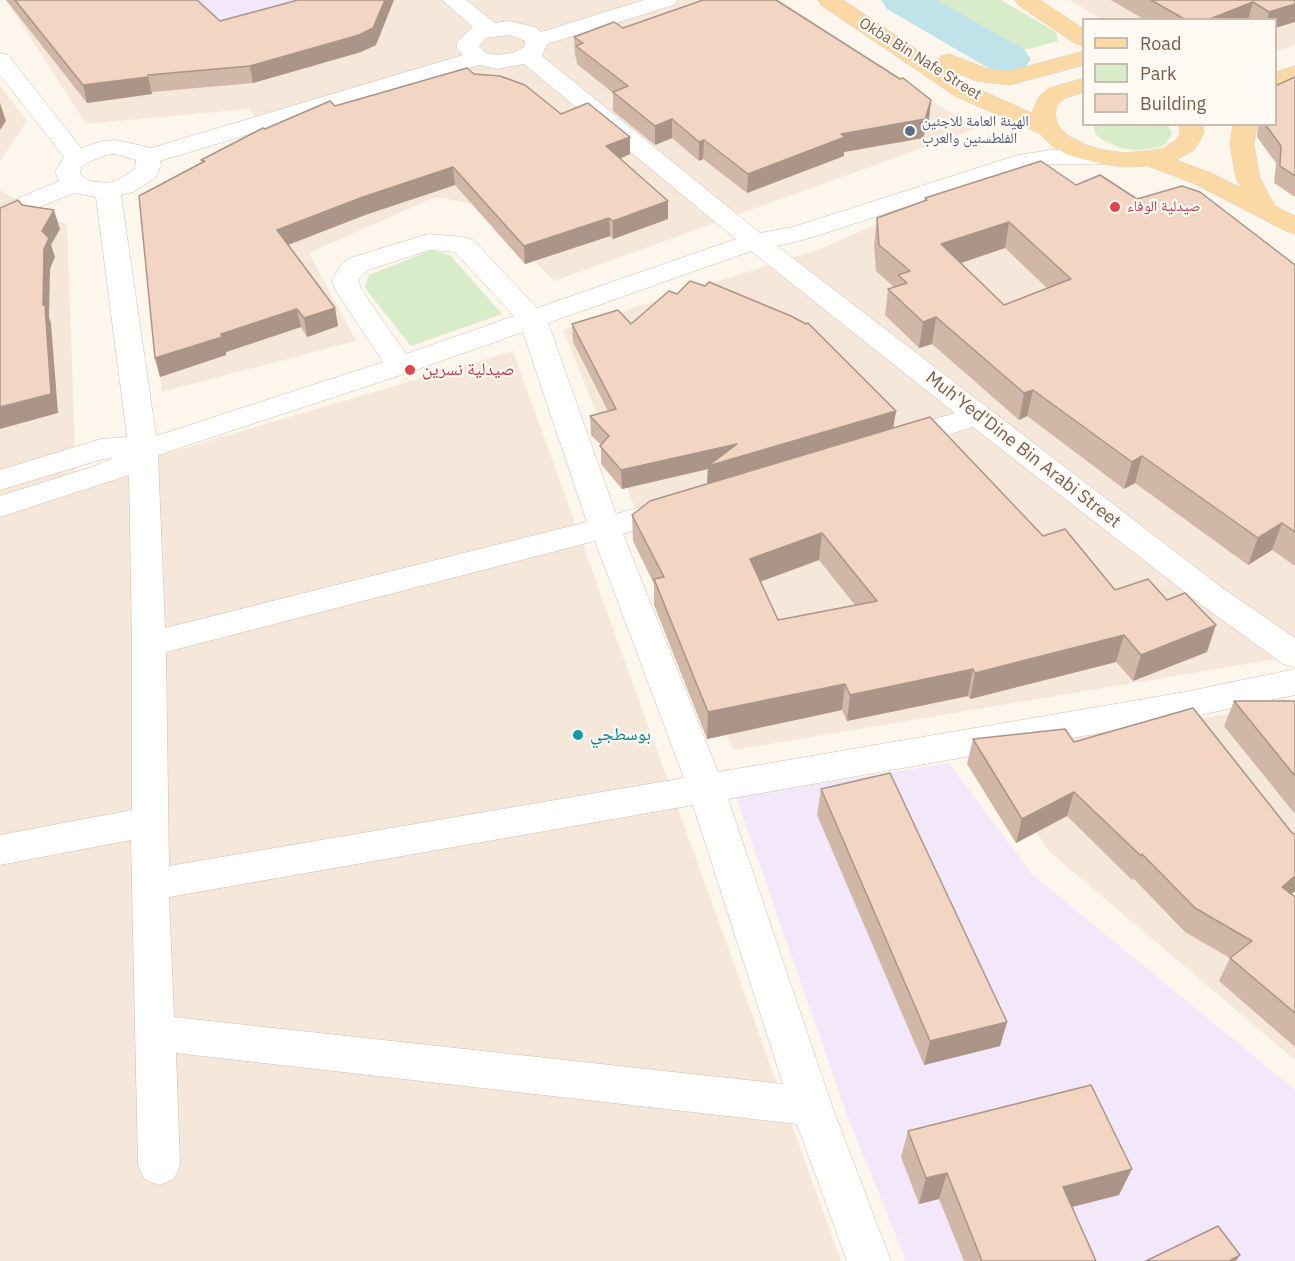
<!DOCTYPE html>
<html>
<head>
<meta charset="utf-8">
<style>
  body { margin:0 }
  #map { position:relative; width:1295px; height:1261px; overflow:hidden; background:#fdf6ec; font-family:"IBM Plex Sans",sans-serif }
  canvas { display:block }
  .legend { position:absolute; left:1082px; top:18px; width:195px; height:108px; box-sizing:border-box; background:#fffaf3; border:2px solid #cabbb1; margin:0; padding:8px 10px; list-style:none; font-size:18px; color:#7a5c4d }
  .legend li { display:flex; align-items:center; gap:12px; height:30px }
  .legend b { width:30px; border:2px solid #cabbb1 }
</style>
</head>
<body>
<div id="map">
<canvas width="1295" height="1261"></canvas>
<ul class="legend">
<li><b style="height:8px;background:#fbd9a5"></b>Road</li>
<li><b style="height:16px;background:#d8ecc9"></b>Park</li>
<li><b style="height:16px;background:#f3d5c3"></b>Building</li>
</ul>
</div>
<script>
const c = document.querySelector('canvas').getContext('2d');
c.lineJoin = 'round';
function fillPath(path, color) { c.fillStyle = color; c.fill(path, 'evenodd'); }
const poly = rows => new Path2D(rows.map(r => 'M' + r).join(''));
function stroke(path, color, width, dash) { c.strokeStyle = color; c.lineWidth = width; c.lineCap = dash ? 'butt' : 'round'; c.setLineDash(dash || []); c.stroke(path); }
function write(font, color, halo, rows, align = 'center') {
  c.font = font + ' "IBM Plex Sans","Noto Naskh Arabic",sans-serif'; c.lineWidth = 4.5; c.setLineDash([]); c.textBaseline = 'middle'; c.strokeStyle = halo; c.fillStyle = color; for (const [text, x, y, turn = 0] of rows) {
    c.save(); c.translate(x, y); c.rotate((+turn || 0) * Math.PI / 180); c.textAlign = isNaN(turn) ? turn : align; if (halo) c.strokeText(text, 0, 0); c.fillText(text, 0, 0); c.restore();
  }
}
const residential = poly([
  [6,0,780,0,975,129,554,281,479,205,435,197,309,253,356,341,162,392,144,214,277,142,249,109,86,124],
  [1070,0,1295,0,1295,45,1276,51,1276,20,1101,19],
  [0,86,27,121,0,161],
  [1002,169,1193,209,1295,277,1295,656,733,750,563,330,820,249],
  [0,190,37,214,67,224,76,480,513,351,841,1261,0,1261],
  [1287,705,1295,705,1295,1060,1051,853,977,753]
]);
const education = poly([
  [146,0,314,0,184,39],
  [949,763,1033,875,1295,1090,1295,1261,906,1261,846,1112,736,797]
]);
const green = poly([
  [926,0,1001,0,1056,32,1058,41,1021,51],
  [1093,125,1168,125,1172,133,1166,144,1157,148,1134,150,1121,148,1101,139,1095,133],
  [432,250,450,255,502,314,411,346,365,288,369,275]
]);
const river = poly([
  [881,0,936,0,1024,49,1031,59,1024,69,1007,73,990,69,887,9,881,0]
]);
const minor = poly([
  [442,0,466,0,495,23,509,21,535,27,541,32,644,0,677,0,674,5,547,44,542,56,760,233,793,227,1018,155,1051,150,1101,150,1110,152,1113,157,1110,162,1101,164,1051,164,1022,169,810,238,777,246,1221,587,1295,638,1295,667,1283,664,1199,603,973,427,898,450,888,447,883,440,888,433,955,413,751,251,548,323,616,514,676,497,687,500,691,507,687,514,623,534,718,772,1185,692,1295,669,1295,695,1185,718,728,799,832,1106,891,1261,847,1261,797,1124,176,1053,180,1165,174,1179,159,1185,144,1179,138,1165,131,840,0,865,0,835,132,810,132,644,129,475,0,517,0,496,95,466,113,458,103,459,0,490,0,470,101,439,127,437,96,197,74,193,0,223,0,206,59,181,55,172,64,157,0,75,0,53,8,55,81,148,102,141,116,140,151,148,463,55,457,48,457,42,473,27,442,0],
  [509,35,525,41,524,47,513,53,497,55,486,53,479,46,486,38,509,35],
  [524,64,736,239,537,308,473,240,464,237,428,234,350,258,341,265,332,280,335,289,383,362,156,436,121,195,133,192,155,178,161,165,160,161,479,65,497,69,524,64],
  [116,154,136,160,135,169,116,181,108,183,89,181,80,174,81,168,86,163,106,155,116,154],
  [430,250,455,252,514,316,406,354,361,289,358,280,368,270,430,250],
  [523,332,587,522,165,628,158,455,410,372,523,332],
  [595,541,684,778,169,866,166,652,595,541],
  [693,805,783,1084,174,1017,169,897,693,805]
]);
const major = poly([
  [818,0,843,0,971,86,1032,113,1038,98,1049,88,1084,78,1084,92,1065,98,1057,105,1055,115,1058,126,1067,135,1086,145,1103,150,1126,153,1162,149,1176,140,1180,133,1179,124,1203,124,1204,133,1194,150,1176,160,1211,173,1241,188,1236,178,1230,145,1233,124,1257,124,1254,145,1260,178,1275,206,1295,216,1295,234,1286,231,1193,183,1148,166,1126,167,1101,164,1068,155,1051,145,1039,133,955,96,821,5,818,0],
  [1015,0,1040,0,1084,29,1084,46,1076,44,1018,5,1015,0],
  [1084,51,1084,65,1010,85,976,81,941,66,938,61,941,56,949,54,988,69,1010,71,1084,51],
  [1295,66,1295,80,1276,86,1276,72,1295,66]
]);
const wall = poly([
  [6,0,197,0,220,21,376,45,361,52,253,83,152,92,152,94,87,103],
  [1111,0,1295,0,1275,20,1145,20],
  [623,28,931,100,929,119,923,138,844,152,844,156,747,193,703,159,699,161,672,138,655,145,613,111,613,93,577,64,576,57,575,56,574,37],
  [474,74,561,114,630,137,630,154,620,159,668,201,668,219,613,239,610,236,525,264,455,185,365,215,288,245,335,308,338,326,307,337,301,327,226,352,226,355,160,377,155,358,202,163,201,160,265,129,335,106],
  [1295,77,1295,197,1274,183,1276,163,1257,137,1258,124,1275,124],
  [1076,185,1137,199,1295,265,1295,566,1272,550,1248,565,1135,483,1124,489,1027,416,1019,420,932,344,919,348,885,315,888,289,894,287,876,271,874,244,877,218,924,201,925,198],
  [1005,248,1047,288,1004,305,961,263],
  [572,324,896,411,893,428,1043,536,1115,590,1207,652,1133,681,1116,662,970,699,968,696,847,721,842,710,707,739,654,605,654,584,633,541,632,515,707,484,708,469,622,489,601,464,601,445,591,435,590,416,608,411,573,342],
  [819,560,855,605,778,620,760,582],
  [1234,701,1295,701,1295,814,1224,726],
  [973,739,1074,742,1295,834,1295,891,1291,894,1295,897,1295,1047,1219,981,1230,958,1185,932,1133,878,1132,880,1067,816,1016,843,967,764],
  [821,789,1007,1022,1000,1046,924,1065,817,815],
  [908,1131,1119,1195,1072,1207,1096,1261,964,1261,939,1199,919,1204,901,1157]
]);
const shadedWall = poly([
  [385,0,394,0,376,45,361,52,253,83,250,66],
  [1253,2,1248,20,1207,20],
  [1295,4,1295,22,1275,28,1275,20,1267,20,1269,12],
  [148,77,152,94,87,103,83,85],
  [931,100,929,119,923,138,844,152,844,156,747,193,748,174,841,134],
  [0,103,6,121,0,130],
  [672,119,672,138,655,145,655,126],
  [630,137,630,154,606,164,606,146],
  [704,140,703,159,699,161,699,142],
  [453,167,455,185,365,215,280,248,277,230,363,197],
  [668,201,668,219,613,239,613,221],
  [54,210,60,229,51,245,55,257,50,269,49,317,51,324,58,413,0,429,0,407,43,305,42,231],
  [609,218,610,236,525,264,524,246],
  [1009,222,1005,248,937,271,941,244],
  [335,308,338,326,307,337,304,318],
  [297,309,301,327,226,352,226,355,160,377,155,358,221,334],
  [936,317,932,344,919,348,923,322],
  [1033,390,1027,416,1019,420,1024,393],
  [896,411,893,429,707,484,708,469,622,489,621,470,737,444],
  [1142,456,1135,483,1124,489,1132,462],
  [1282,523,1272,550,1248,565,1258,538],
  [822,533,819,560,748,586,750,559],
  [1216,625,1207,652,1133,681,1141,655],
  [1124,635,1116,662,970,699,975,673],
  [973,669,968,696,847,721,850,695],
  [845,684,842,710,707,739,708,712],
  [1074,792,1067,816,1016,843,1022,819],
  [1295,876,1295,891,1271,910,1282,887],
  [1007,1022,1000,1046,924,1065,930,1041],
  [1132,1169,1119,1195,1052,1212,1063,1187],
  [947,1173,939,1199,919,1204,926,1178],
  [1240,1255,1236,1261,1229,1261]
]);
const building = poly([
  [15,0,197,0,220,21,298,0,385,0,373,28,359,35,250,66,148,75,148,77,83,85,15,0],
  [703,0,776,0,900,79,903,78,931,100,925,119,841,134,845,137,748,174,704,140,699,142,672,119,655,126,613,92,628,86,576,46,583,43,574,37,614,22,623,28,703,0],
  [1151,0,1295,0,1295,4,1269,12,1253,2,1207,20,1186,20,1151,0],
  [467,68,474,74,500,76,525,85,561,114,588,103,630,137,606,146,668,201,613,221,609,218,524,246,453,167,363,197,277,230,335,308,304,318,297,309,221,334,222,337,155,358,139,196,205,161,201,160,263,128,265,129,330,101,335,106,467,68],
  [1295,77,1295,176,1280,166,1281,146,1265,124,1275,124,1275,86,1295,77],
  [1041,161,1076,185,1100,175,1137,199,1182,186,1200,192,1295,265,1295,532,1282,523,1258,538,1142,456,1132,462,1033,390,1024,393,936,317,923,322,888,289,907,283,898,275,910,271,879,245,877,218,927,200,925,198,1041,161],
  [1009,222,1071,279,1004,305,941,244,1009,222],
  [18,200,22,205,54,210,42,231,49,238,44,249,43,305,45,305,51,394,0,407,0,208,18,200],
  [690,281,705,286,709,282,791,316,806,324,808,323,896,411,708,466,737,444,621,470,600,446,609,436,590,416,616,409,572,324,618,310,631,324,669,291,677,294,690,281],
  [930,417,1043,536,1065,529,1115,590,1148,579,1167,600,1185,593,1216,625,1141,655,1124,635,975,673,973,669,850,695,845,684,708,712,654,579,664,577,632,515,650,501,930,417],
  [822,533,877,601,778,620,750,559,822,533],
  [1234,701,1295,701,1295,776,1234,701],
  [1193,708,1292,833,1295,834,1295,876,1282,887,1295,897,1295,1013,1230,958,1252,941,1195,908,1142,854,1141,856,1074,792,1022,819,973,739,1065,729,1074,742,1193,708],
  [890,773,1007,1022,930,1041,821,789,890,773],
  [1091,1085,1132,1169,1063,1187,1096,1261,982,1261,947,1173,926,1178,908,1131,1091,1085],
  [1218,1226,1240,1255,1229,1261,1146,1261,1218,1226]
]);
const markers = [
  [910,131,6,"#5c6f8a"],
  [1115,207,6,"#e0444e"],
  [410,370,6,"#e0444e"],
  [578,735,6,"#0f9aa8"]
];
const farStreetnames = [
  ["Okba Bin Nafe Street",920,59,32]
];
const farServicenames = [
  ["الهيئة العامة للاجئين",922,122],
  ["الفلطسنين والعرب",922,139]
];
const farHealthnames = [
  ["صيدلية الوفاء",1127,207]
];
const healthNames = [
  ["صيدلية نسرين",422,370]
];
const streetNames = [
  ["Muh'Yed'Dine Bin Arabi Street",1023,450,38]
];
const cultureNames = [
  ["بوسطجي",590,735]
];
fillPath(residential, '#f5e8da');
fillPath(education, '#f3e8fa');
fillPath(green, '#d8ecc9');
fillPath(river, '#bfe3e8');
stroke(minor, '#d1beb0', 1);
stroke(major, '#dad1cd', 1);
fillPath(minor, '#fff');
fillPath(major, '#fbd9a5');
fillPath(wall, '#d1b7a8');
fillPath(shadedWall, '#aa9588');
fillPath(building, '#f3d5c3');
stroke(building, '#aa9588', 1.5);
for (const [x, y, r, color] of markers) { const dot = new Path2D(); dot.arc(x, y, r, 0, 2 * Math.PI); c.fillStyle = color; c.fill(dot); stroke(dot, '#fffaf3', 2); }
write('15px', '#7a5c4d', '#fffaf3', farStreetnames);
write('15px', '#4e5e75', '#fffaf3', farServicenames, 'left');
write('15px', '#be3a42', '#fffaf3', farHealthnames, 'left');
write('18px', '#be3a42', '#fffaf3', healthNames, 'left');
write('18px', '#7a5c4d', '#fffaf3', streetNames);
write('18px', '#0d838f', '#fffaf3', cultureNames, 'left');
</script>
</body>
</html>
